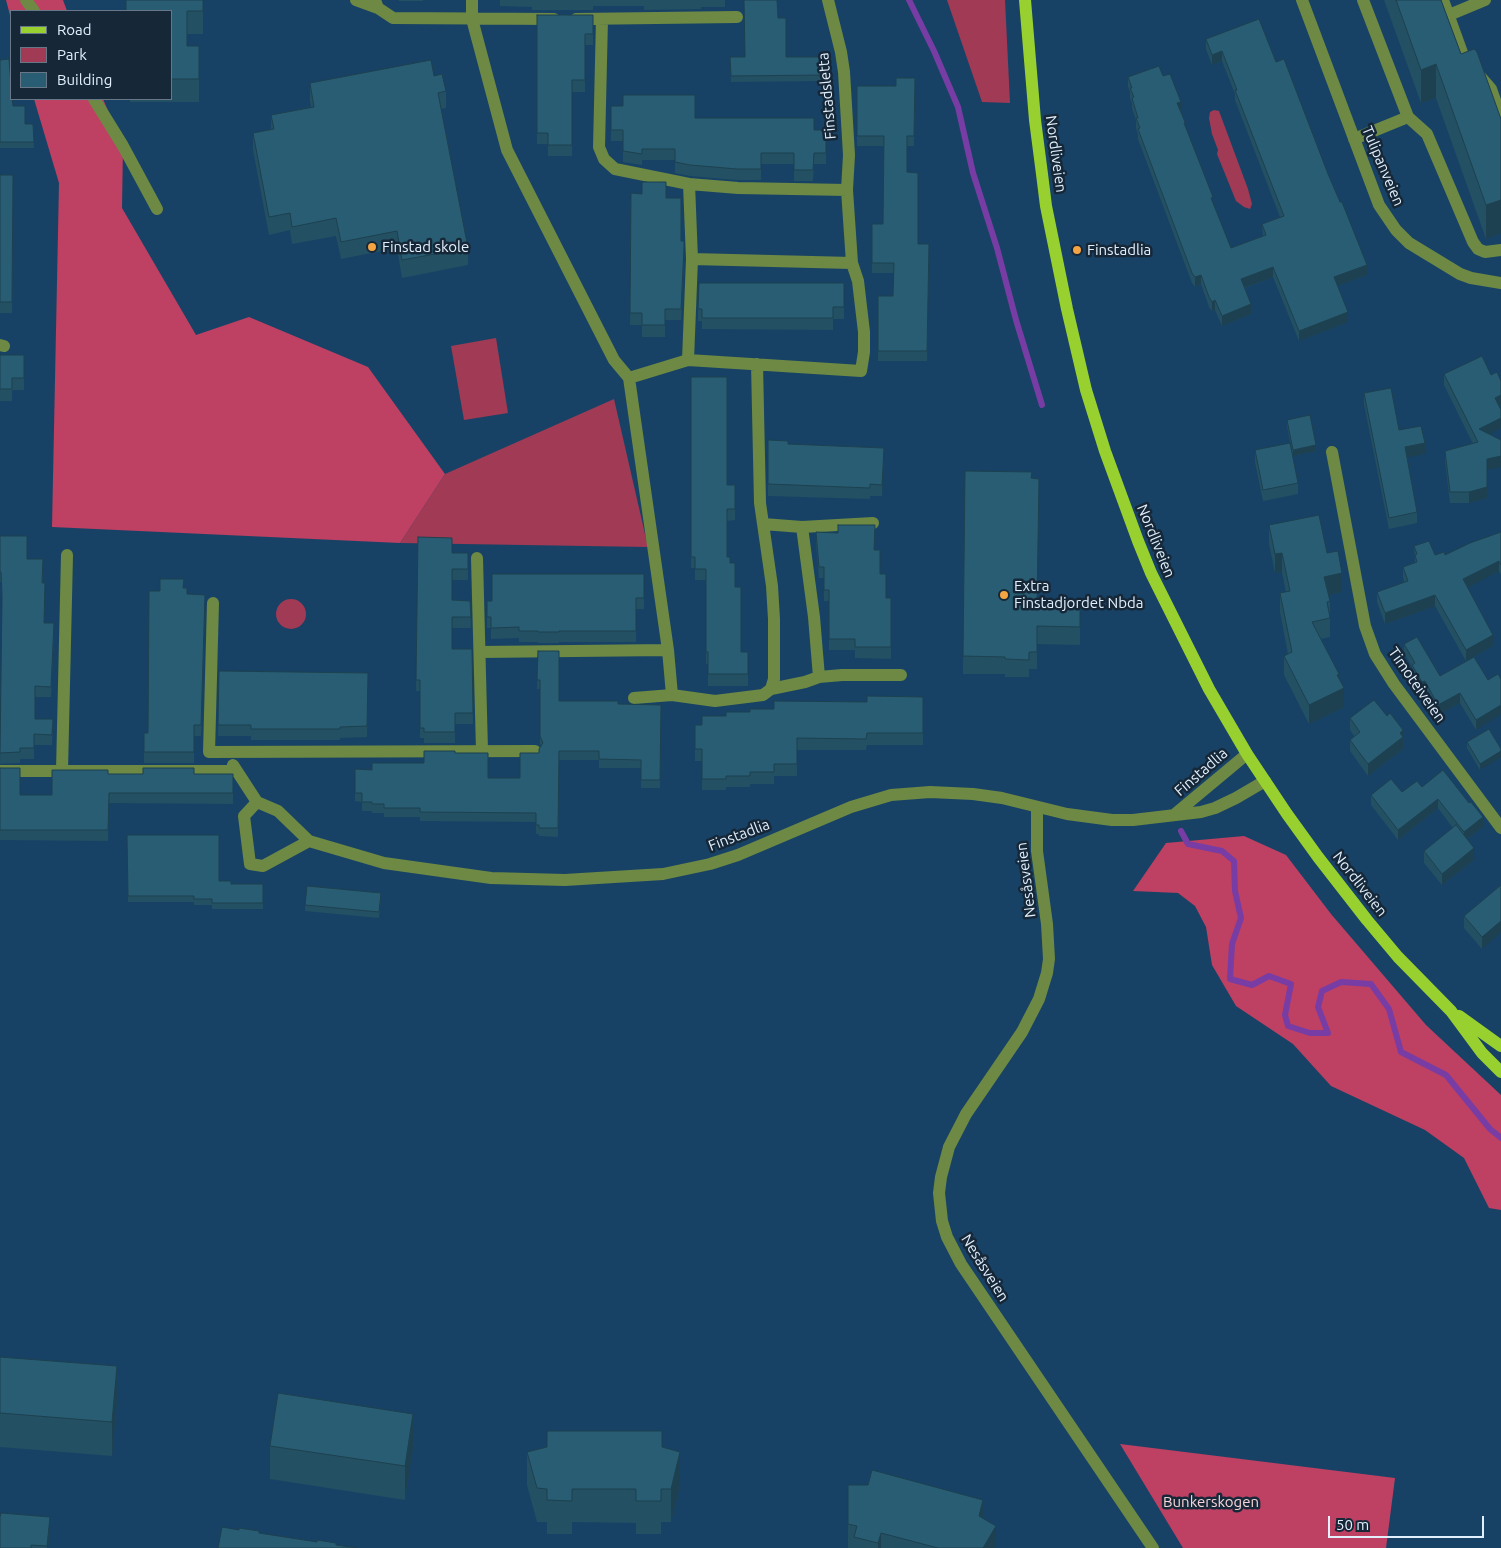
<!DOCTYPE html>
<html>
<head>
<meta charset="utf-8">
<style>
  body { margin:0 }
  #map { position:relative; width:1501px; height:1548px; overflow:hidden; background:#184265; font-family:Ubuntu,sans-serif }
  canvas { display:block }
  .legend { position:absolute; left:10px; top:10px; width:162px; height:90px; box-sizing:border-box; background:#162738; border:1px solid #687787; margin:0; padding:6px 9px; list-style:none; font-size:15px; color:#e2f0fd }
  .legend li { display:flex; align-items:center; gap:10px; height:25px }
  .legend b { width:25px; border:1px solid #687787 }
  .scale { position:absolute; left:1328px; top:1516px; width:156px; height:22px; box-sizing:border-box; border:2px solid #e2f0fd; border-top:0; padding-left:6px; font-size:15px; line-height:18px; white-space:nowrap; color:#e2f0fd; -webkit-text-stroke:4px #162738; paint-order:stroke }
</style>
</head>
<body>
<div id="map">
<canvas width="1501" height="1548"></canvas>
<ul class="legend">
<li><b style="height:6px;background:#98d02f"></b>Road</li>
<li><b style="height:14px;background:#a03a55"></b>Park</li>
<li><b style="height:14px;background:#295d73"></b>Building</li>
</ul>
<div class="scale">50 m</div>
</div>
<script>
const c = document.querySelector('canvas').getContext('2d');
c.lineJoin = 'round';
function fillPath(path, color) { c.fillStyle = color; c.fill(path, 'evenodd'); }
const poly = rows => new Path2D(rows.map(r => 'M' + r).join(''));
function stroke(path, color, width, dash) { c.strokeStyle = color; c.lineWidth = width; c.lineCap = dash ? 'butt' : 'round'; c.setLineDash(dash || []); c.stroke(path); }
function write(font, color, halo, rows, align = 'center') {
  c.font = font + ' Ubuntu,sans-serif'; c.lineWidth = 5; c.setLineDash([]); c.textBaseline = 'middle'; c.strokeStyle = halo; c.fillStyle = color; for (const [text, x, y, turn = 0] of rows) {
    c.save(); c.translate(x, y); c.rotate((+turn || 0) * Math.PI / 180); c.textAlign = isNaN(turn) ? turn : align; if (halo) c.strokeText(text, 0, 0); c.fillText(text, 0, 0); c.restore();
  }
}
const green = poly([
  [947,0,1005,0,1010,103,982,102],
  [1214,110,1219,111,1248,189,1252,204,1250,209,1244,207,1236,201,1217,154,1218,150,1212,134,1209,118,1210,112],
  [496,338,508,413,464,420,451,346],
  [614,399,648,547,400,543,445,474],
  '276 614a15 15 0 1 1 30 0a15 15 0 1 1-30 0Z'
]);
const forest = poly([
  [6,0,63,0,67,11,11,11,11,19],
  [34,99,103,99,123,146,122,208,196,335,249,317,368,367,445,474,400,543,52,527,59,183],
  [1244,836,1286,855,1331,914,1426,1025,1501,1095,1501,1210,1489,1208,1464,1158,1425,1130,1331,1086,1293,1044,1236,1006,1212,965,1206,927,1195,906,1178,893,1133,891,1166,843],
  [1120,1444,1395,1478,1386,1548,1183,1548]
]);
const stream = poly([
  [909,0,934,51,958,107,973,173,997,248,1016,320,1042,405],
  [1181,831,1188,844,1222,851,1234,861,1235,891,1241,918,1232,944,1230,979,1252,985,1269,976,1291,984,1285,1015,1288,1026,1310,1033,1328,1033,1318,1007,1322,991,1341,982,1371,984,1389,1009,1401,1052,1446,1075,1490,1129,1501,1138]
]);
const minor = poly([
  [26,0,34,11],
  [356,0,378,8],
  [375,0,378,8,393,18,554,19],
  [472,0,472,19,507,150,614,360,629,378],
  [828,0,841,52,844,72,849,155,847,190],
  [1302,0,1379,205,1396,230,1409,243,1460,274,1471,278,1501,283],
  [1363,0,1408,117,1427,134,1473,242,1478,249,1485,252,1501,250],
  [1443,0,1464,58,1491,89,1501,117],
  [1449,15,1485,0],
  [576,19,737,17],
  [602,19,599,147,604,159,615,169,689,184],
  [94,99,123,146,157,209],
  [1354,139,1408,117],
  [692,259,852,263],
  [0,345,4,346],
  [1332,452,1365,626,1375,654,1394,684,1501,828],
  [763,524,802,527,873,523],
  [802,527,814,617,819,677],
  [67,555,62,771,237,771],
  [477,558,482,751],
  [213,603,209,752,535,751],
  [480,652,668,650],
  [771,689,805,682,819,677,842,675,901,675],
  [672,695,715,701,763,695,771,689,774,679,774,619,772,586,760,503,757,364],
  [634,698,672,695,668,650,629,378,688,360,861,371,864,352,864,332,858,281,852,263,847,190,738,188,689,184,692,259,688,360],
  [233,765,257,802],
  [0,771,62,771],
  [1037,807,1037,851,1047,924,1049,959,1047,973,1039,999,1022,1032,966,1114,949,1147,941,1177,939,1193,942,1221,947,1237,961,1264,1153,1548],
  [1175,814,1247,754],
  [309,841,263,866,250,864,244,816,257,802,278,811,309,841,384,863,491,878,565,880,663,874,710,864,738,855,851,807,891,795,930,792,973,794,1002,798,1067,814,1112,820,1133,820,1201,812,1215,808,1236,798,1265,781]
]);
const major = poly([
  [1025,0,1035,120,1042,174,1046,206,1067,309,1086,390,1105,451,1138,541,1151,573,1209,689,1247,754,1287,814,1318,857,1367,920,1398,957,1451,1011,1482,1053,1501,1072],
  [1459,1016,1501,1046]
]);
const wall = poly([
  [203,0,203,34,187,34,187,46,199,46,199,102,130,102,130,99,171,99,171,11],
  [399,0,423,0,423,1,399,1],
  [500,0,725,0,725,7,701,7,701,9,644,10,644,6,593,6,593,10,532,10,532,7,500,6],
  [1384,0,1441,0,1461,54,1501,119,1501,233,1486,239,1436,98,1421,103],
  [537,15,593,15,593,45,585,45,585,92,572,92,572,156,548,156,548,144,537,144],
  [778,18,786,57,822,57,822,81,731,82,730,57,745,57],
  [1206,39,1276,62,1367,275,1337,286,1348,322,1299,341,1273,277,1245,288,1251,314,1222,326,1215,310,1212,311,1209,307,1201,284,1195,287,1192,283,1138,139,1138,134,1136,128,1136,120,1132,108,1132,103,1130,98,1130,92,1128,87,1128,77,1163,76,1181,111,1185,126,1213,203,1231,248,1263,236,1262,224,1280,217,1235,100,1235,94,1222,61,1212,65,1206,49],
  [0,60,13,106,25,124,33,124,34,148,0,148],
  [434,76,446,91,446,108,441,109,468,248,468,265,402,278,397,248,341,259,336,236,292,244,290,230,269,235,253,150,253,133,271,130,271,115,311,107,310,101,310,83],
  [915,78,914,146,907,146,907,172,918,244,929,244,927,361,878,361,878,296,893,296,894,273,872,273,872,224,883,224,884,146,857,146,857,86,896,86],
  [611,106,695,118,814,130,826,130,826,164,814,164,813,181,794,181,794,164,761,164,761,180,737,180,690,176,675,173,675,160,642,160,642,165,623,162,623,141,611,141],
  [0,175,13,175,12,313,0,313],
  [631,193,666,198,681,241,684,259,681,320,665,320,665,337,642,337,642,325,630,325],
  [844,283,844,319,833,319,833,330,702,329,702,321,698,321,698,309],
  [0,355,24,355,24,390,12,390,12,401,0,401],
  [1444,374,1501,406,1499,407,1501,410,1501,428,1489,434,1487,470,1487,498,1469,503,1450,503,1445,461,1445,451,1473,444,1444,385],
  [691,377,727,485,735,485,735,520,727,521,727,557,730,563,735,587,741,652,748,652,748,686,708,686,708,664,706,664,706,580,695,580,695,568,691,568],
  [1364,393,1399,430,1425,454,1407,457,1417,512,1417,523,1389,529,1364,404],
  [1287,420,1316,451,1293,456,1287,426],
  [768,440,788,444,884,460,882,496,870,496,870,499,768,496],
  [1255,450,1298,483,1298,494,1263,501,1255,462],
  [965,471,1032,478,1037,606,1080,607,1080,645,1037,644,1037,669,1029,669,1029,677,1005,677,1005,674,963,674],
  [1269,525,1327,553,1342,592,1328,595,1330,601,1330,637,1321,639,1339,679,1344,707,1309,724,1284,675,1284,656,1288,654,1280,612,1280,593,1286,592,1282,572,1275,573,1269,544],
  [816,532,875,550,886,598,891,598,891,659,855,658,855,650,829,650,829,601,824,601,824,578,819,578,816,544],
  [1501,532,1501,575,1499,571,1467,587,1493,646,1466,661,1435,606,1385,624,1377,602,1377,592,1404,582,1403,577,1403,567,1415,562,1414,546,1435,555,1445,555],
  [0,536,27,559,43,570,43,583,44,623,54,634,51,697,35,697,35,719,53,719,52,745,34,745,34,759,20,759,20,763,0,764,2,601,1,582,0,582],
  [418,537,452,553,468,553,468,580,452,580,452,600,470,601,471,628,452,628,452,649,472,649,473,724,455,724,455,743,424,743,424,738,420,738,420,691,416,691],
  [644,574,644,609,636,609,636,642,559,642,559,643,538,643,538,642,519,642,519,638,491,639,491,628,487,628,487,601,492,601],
  [184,588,187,594,205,606,201,736,194,736,194,763,144,763,144,733,148,733,160,591],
  [1404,644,1440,676,1488,680,1476,730,1460,703,1438,715,1425,690,1422,692,1412,674,1412,667,1404,653],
  [538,651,559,701,618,704,661,705,660,788,641,788,641,768,599,768,599,760,559,760,558,837,539,836,539,834,536,834,536,822,420,821,420,817,384,817,384,813,372,813,372,811,362,811,362,802,355,801,355,769,372,770,424,763,455,753,488,778,520,778,539,753,541,747,540,744,540,689,537,689],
  [219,671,368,673,367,737,340,738,340,740,251,740,251,736,218,736],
  [923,697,923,745,867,745,866,750,797,750,797,776,774,776,774,784,750,784,750,787,726,787,726,790,702,790,702,761,695,761,695,725,702,725,726,716,774,709,867,702],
  [1350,718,1403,749,1368,776,1350,751,1350,740,1354,736,1350,730],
  [1489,729,1480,770,1467,748,1467,742],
  [0,768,20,795,52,795,108,774,233,774,233,804,109,803,108,841,0,840],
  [1422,787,1483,827,1467,839,1474,860,1442,885,1424,863,1424,851,1453,828,1438,808,1398,840,1371,805,1371,795,1402,792],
  [127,835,219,881,231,884,263,884,263,909,212,909,212,905,194,905,194,902,128,902],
  [1501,885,1482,949,1464,928,1464,916],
  [381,899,379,918,305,911,305,905],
  [0,1357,117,1400,112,1456,0,1447],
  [270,1446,413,1448,405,1500,270,1479],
  [662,1447,680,1486,671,1522,661,1522,661,1534,636,1534,636,1523,572,1522,572,1534,547,1534,547,1522,537,1522,527,1485,527,1452],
  [848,1485,983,1518,996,1548,848,1548],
  [50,1528,48,1548,0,1548]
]);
const shadedWall = poly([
  [1222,51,1222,61,1212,65,1212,55],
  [1436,64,1436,98,1421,103,1421,70],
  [1181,102,1181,111,1177,113,1177,103],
  [1501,200,1501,233,1486,239,1486,205],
  [1367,265,1367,275,1334,287,1334,277],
  [1273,267,1273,277,1241,289,1241,279],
  [1201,275,1201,284,1195,287,1195,277],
  [1215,300,1215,310,1212,311,1212,302],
  [1251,304,1251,314,1222,326,1222,316],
  [1348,312,1348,322,1299,341,1299,331],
  [1501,395,1501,406,1495,409,1495,398],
  [1501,418,1501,428,1479,440,1479,429],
  [1425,443,1425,454,1405,458,1405,447],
  [1316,445,1316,451,1293,456,1293,450],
  [884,448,884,460,882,496,882,485],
  [1501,456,1501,467,1487,470,1487,459],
  [1487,487,1487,498,1469,503,1469,492],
  [1282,553,1282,572,1275,573,1275,554],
  [1499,561,1499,571,1463,590,1463,579],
  [1342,573,1342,592,1324,596,1324,577],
  [1435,595,1435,606,1385,624,1385,613],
  [1493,635,1493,646,1466,661,1466,650],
  [1339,674,1339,690,1344,688,1344,707,1309,724,1309,705,1337,675],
  [1425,681,1425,690,1422,692,1422,682],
  [1460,693,1460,703,1438,715,1438,705],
  [1501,705,1501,714,1476,730,1476,720],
  [1403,730,1403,749,1368,776,1368,764],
  [1501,751,1501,757,1480,770,1480,764],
  [1438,799,1438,808,1398,840,1398,830],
  [1483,817,1483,827,1464,841,1464,832],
  [1474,848,1474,860,1442,885,1442,874],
  [1501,921,1501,932,1482,949,1482,937],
  [117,1366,117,1400,112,1456,112,1422],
  [413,1414,413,1448,405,1500,405,1466],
  [680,1452,680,1486,671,1522,671,1489],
  [983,1500,983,1534,979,1516],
  [50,1517,50,1528,48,1548,47,1548],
  [996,1526,996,1548,983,1548],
  [881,1533,881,1548,878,1548,878,1543]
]);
const building = poly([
  [126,0,203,0,203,11,187,11,187,46,199,46,199,79,171,79,171,11,126,11,126,0],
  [744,0,777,0,778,18,786,18,786,57,822,57,822,75,731,76,730,57,745,57,744,0],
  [1396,0,1441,0,1461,54,1474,49,1477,52,1501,119,1501,200,1486,205,1436,64,1421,70,1396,0],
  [537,15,593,15,593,34,585,34,585,80,572,80,572,145,548,145,548,133,537,133,537,15],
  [1259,19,1276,62,1284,59,1328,174,1340,202,1342,202,1367,265,1334,277,1348,312,1299,331,1273,267,1241,279,1251,304,1222,316,1215,300,1212,302,1209,297,1201,275,1195,277,1192,273,1138,129,1140,128,1136,118,1138,118,1132,98,1134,97,1130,88,1132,88,1128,77,1159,66,1163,76,1170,74,1181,102,1177,103,1185,122,1184,123,1213,197,1211,198,1231,248,1266,235,1262,224,1284,216,1235,90,1237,90,1222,51,1212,55,1206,39,1259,19],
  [9,59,11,84,11,99,12,99,13,106,25,106,25,124,33,124,34,142,0,142,0,60,9,59],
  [431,60,434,76,442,74,446,91,438,93,468,248,402,260,397,231,341,242,336,218,292,227,290,213,269,217,253,133,274,129,271,115,314,107,310,83,431,60],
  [896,78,915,78,914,136,907,136,907,172,918,173,918,244,929,244,927,351,878,351,878,296,893,296,894,263,872,263,872,224,883,224,884,136,857,136,857,86,896,86,896,78],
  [623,95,695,95,695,118,814,118,814,130,826,130,826,153,814,153,813,170,794,170,794,153,761,153,761,169,737,169,690,165,675,162,675,149,642,149,642,154,623,151,623,130,611,130,611,106,623,106,623,95],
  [0,175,13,175,12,302,0,302,0,175],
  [642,182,666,182,666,198,681,198,681,241,684,241,684,248,681,309,665,309,665,325,642,325,642,313,630,313,631,193,642,194,642,182],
  [699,283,844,283,844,307,833,307,833,318,702,318,702,309,698,309,699,283],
  [0,355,24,355,24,378,12,378,12,389,0,389,0,355],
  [1482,356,1491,375,1497,372,1501,381,1501,395,1495,398,1501,410,1501,418,1479,429,1501,440,1501,456,1487,459,1487,487,1469,492,1450,492,1445,451,1478,442,1444,374,1482,356],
  [691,377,727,377,727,485,735,485,735,509,727,509,727,557,730,557,730,563,735,563,735,587,741,587,741,652,748,652,748,674,708,674,708,652,706,652,706,569,695,569,695,557,691,557,691,377],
  [1391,388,1399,430,1421,426,1425,443,1405,447,1417,512,1389,518,1364,393,1391,388],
  [1310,415,1316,445,1293,450,1287,420,1310,415],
  [768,440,788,441,788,444,884,448,882,485,870,484,870,488,768,484,768,440],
  [1290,443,1298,483,1263,490,1255,450,1290,443],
  [965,471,1032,472,1031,478,1039,479,1037,606,1080,607,1080,627,1037,626,1037,652,1029,652,1029,660,1005,659,1005,657,963,656,965,471],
  [1319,515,1327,553,1338,551,1342,573,1324,577,1330,601,1327,602,1330,618,1312,622,1339,674,1337,675,1344,688,1309,705,1284,656,1292,652,1280,593,1290,591,1282,553,1275,554,1269,525,1319,515],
  [838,525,875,525,874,550,880,550,880,574,886,574,886,598,891,598,891,647,855,647,855,639,829,639,829,590,824,590,824,567,819,567,816,532,838,533,838,525],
  [1501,532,1501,565,1499,561,1463,579,1493,635,1466,650,1435,595,1385,613,1377,592,1408,581,1403,567,1417,562,1415,555,1417,554,1414,546,1429,541,1435,555,1444,552,1445,555,1470,543,1501,532],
  [0,536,27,536,27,559,43,559,42,583,45,583,44,623,54,623,51,687,35,686,35,719,53,719,52,735,34,734,34,748,20,748,20,752,0,753,2,595,1,572,0,572,0,536],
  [418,537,452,538,452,553,468,553,468,569,452,569,452,600,470,601,471,617,452,617,452,649,472,649,473,713,455,713,455,732,424,732,424,728,420,728,420,680,416,680,418,537],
  [492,574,644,574,644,598,636,598,636,631,559,631,559,632,538,632,538,631,519,631,519,627,491,628,491,617,487,617,487,601,492,601,492,574],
  [160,579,184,579,183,588,187,588,187,594,205,595,201,725,194,725,194,752,144,752,144,733,148,733,149,591,160,591,160,579],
  [1417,637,1440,676,1474,657,1488,680,1498,674,1501,679,1501,705,1476,720,1460,693,1438,705,1425,681,1422,682,1412,665,1415,663,1404,644,1417,637],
  [538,651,559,651,559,701,618,701,618,704,661,705,660,780,641,780,641,760,599,759,599,751,559,751,558,828,539,828,539,825,536,825,536,813,420,812,420,808,384,808,384,804,372,804,372,802,362,802,362,793,355,793,355,769,372,770,372,763,424,763,424,751,455,751,455,753,488,753,488,778,520,778,520,753,539,753,539,749,543,743,540,736,540,680,537,680,538,651],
  [219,671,368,673,367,726,340,727,340,729,251,729,251,725,218,725,219,671],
  [867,696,923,697,923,733,867,733,866,739,797,738,797,764,774,764,774,772,750,772,750,776,726,776,726,779,702,779,702,749,695,749,695,725,702,725,702,716,726,716,726,712,750,712,750,709,774,709,774,701,867,702,867,696],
  [1374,700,1387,716,1390,713,1403,730,1400,733,1403,737,1368,764,1350,740,1360,732,1350,718,1374,700],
  [1489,729,1501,749,1501,751,1480,764,1467,742,1489,729],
  [0,768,20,768,20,795,52,795,52,770,108,770,108,774,143,774,143,768,194,768,194,774,233,774,233,793,109,793,108,830,0,830,0,768],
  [1443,770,1469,803,1471,802,1483,817,1464,832,1438,799,1398,830,1371,795,1391,779,1402,792,1417,781,1422,787,1443,770],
  [1456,825,1474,848,1442,874,1424,851,1456,825],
  [127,835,219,835,219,881,231,881,231,884,263,884,263,903,212,903,212,899,194,899,194,896,128,896,127,835],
  [1501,885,1501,921,1482,937,1464,916,1501,885],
  [307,886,381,893,379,912,305,905,307,886],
  [0,1357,117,1366,112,1422,0,1413,0,1357],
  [278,1393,413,1414,405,1466,270,1446,278,1393],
  [547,1431,662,1431,662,1447,680,1452,671,1489,661,1489,661,1501,636,1501,636,1489,572,1489,572,1501,547,1500,547,1489,537,1488,527,1452,547,1447,547,1431],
  [872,1470,983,1500,979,1516,996,1526,983,1548,938,1548,881,1533,878,1543,854,1537,857,1526,848,1524,848,1485,868,1485,872,1470],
  [1,1513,50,1517,47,1546,31,1545,31,1548,0,1548,0,1517,1,1513],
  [222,1527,239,1530,239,1528,259,1531,259,1533,317,1542,317,1540,336,1543,336,1545,358,1548,218,1548,222,1527]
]);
const markers = [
  [372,247,5,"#f4a443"],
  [1077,250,5,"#f4a443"],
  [1004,595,5,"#f4a443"]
];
const streetNames = [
  ["Finstadsletta",827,96,-95],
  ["Nordliveien",1056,154,82],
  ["Tulipanveien",1383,166,67],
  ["Nordliveien",1156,541,68],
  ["Timoteiveien",1417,685,55],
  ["Finstadlia",1201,772,-41],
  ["Finstadlia",739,835,-21],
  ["Nesåsveien",1026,880,-97],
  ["Nordliveien",1360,884,52],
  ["Nesåsveien",985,1268,58]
];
const poiNames = [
  ["Finstad skole",382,247],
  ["Finstadlia",1087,250],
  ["Extra",1014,586],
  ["Finstadjordet Nbda",1014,603]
];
const parkNames = [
  ["Bunkerskogen",1211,1502]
];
fillPath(green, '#a03a55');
fillPath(forest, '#be4063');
stroke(stream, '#783da4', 6);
stroke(minor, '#6d8944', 12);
stroke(major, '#98d02f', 12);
fillPath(wall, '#235063');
fillPath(shadedWall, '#1d4150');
fillPath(building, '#295d73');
stroke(building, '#1d4150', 1);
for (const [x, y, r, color] of markers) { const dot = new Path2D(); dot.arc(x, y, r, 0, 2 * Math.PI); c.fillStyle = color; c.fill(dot); stroke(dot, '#162738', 2); }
write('15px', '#e2f0fd', '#162738', streetNames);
write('15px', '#e2f0fd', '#162738', poiNames, 'left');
write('15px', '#f7d5da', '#162738', parkNames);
</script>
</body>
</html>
